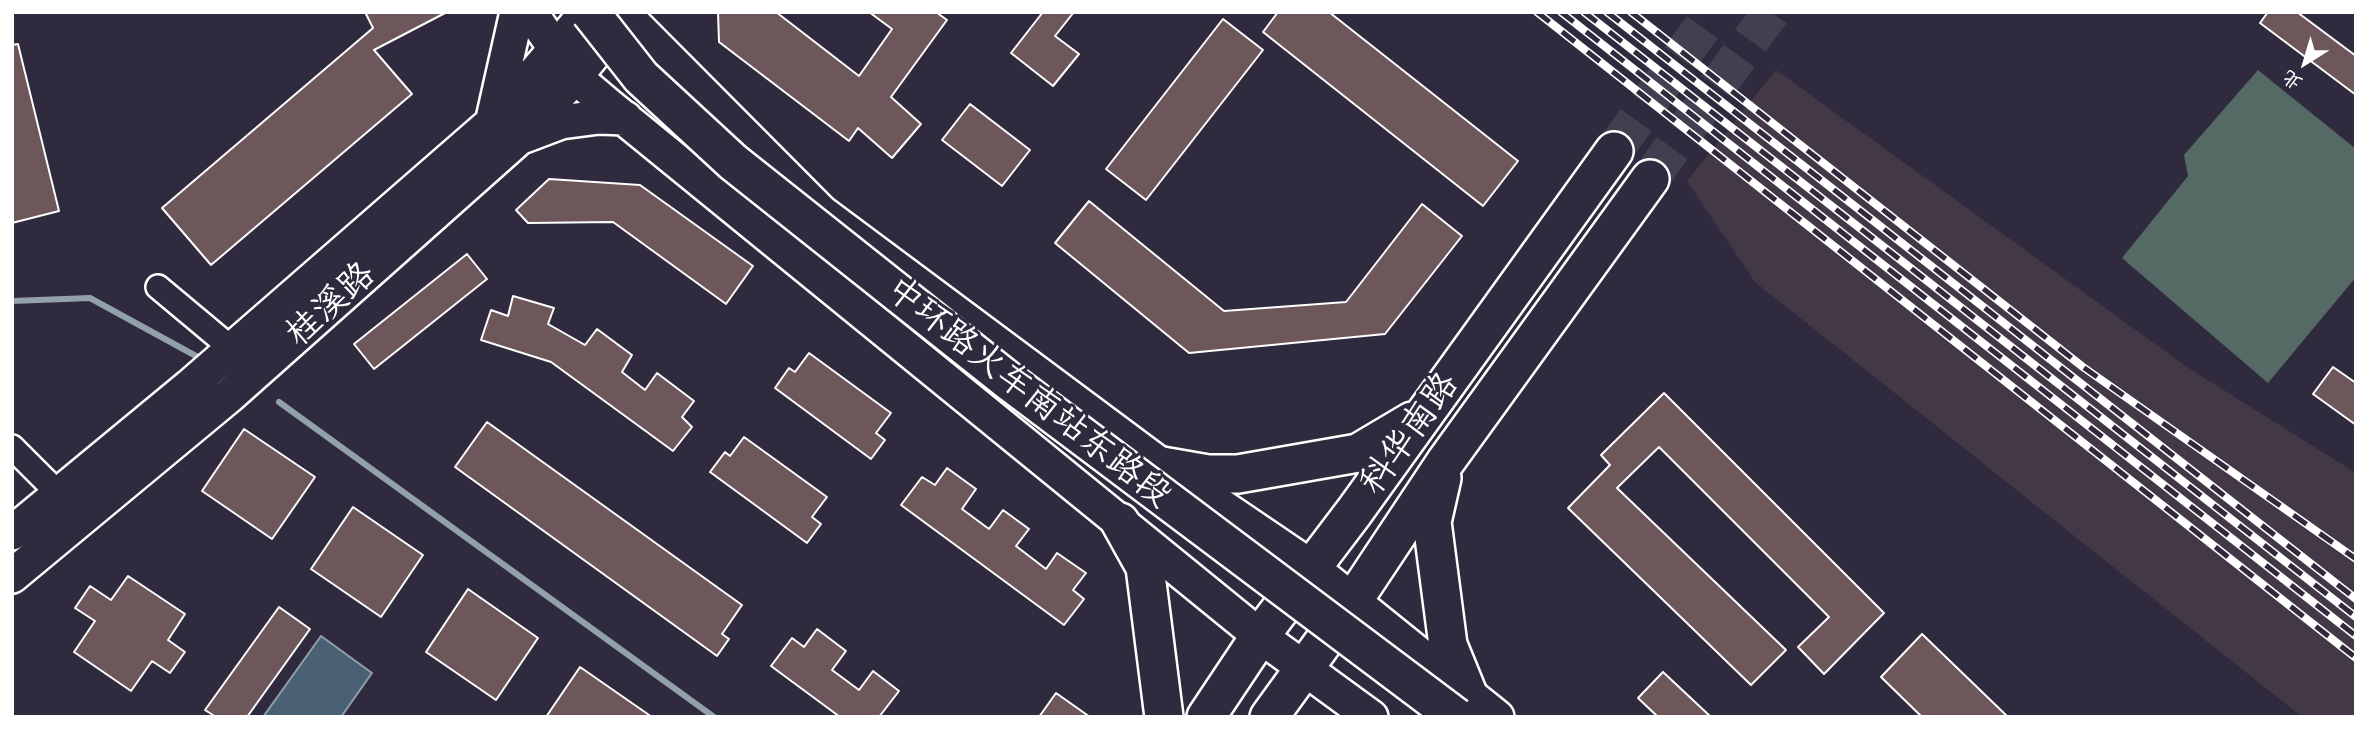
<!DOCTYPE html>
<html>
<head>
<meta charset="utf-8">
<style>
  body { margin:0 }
  #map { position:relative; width:2368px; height:729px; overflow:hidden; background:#2f2a3d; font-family:Caveat,"LXGW WenKai TC",sans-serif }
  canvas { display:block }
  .frame { position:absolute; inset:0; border:14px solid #fff; pointer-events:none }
  .north { position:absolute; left:2270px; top:28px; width:70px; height:70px; -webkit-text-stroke:5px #2f2a3d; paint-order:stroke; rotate:217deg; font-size:19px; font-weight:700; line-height:28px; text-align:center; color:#fff }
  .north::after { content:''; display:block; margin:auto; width:24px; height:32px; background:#fff; clip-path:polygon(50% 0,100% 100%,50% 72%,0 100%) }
</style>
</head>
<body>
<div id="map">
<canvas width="2368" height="729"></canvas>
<div class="frame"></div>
<div class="north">北</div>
</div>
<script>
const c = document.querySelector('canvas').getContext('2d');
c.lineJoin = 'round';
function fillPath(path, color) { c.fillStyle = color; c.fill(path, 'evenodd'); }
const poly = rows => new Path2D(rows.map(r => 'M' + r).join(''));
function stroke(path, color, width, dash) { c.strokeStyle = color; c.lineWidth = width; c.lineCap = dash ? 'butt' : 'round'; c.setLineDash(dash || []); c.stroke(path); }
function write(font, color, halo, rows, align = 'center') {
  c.font = font + ' Caveat,"LXGW WenKai TC",sans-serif'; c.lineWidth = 6; c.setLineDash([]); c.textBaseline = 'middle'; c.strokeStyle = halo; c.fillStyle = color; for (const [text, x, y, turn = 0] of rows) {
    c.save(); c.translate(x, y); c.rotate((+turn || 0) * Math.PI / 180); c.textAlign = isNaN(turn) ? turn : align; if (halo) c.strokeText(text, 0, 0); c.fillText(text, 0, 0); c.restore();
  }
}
const built = poly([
  [1776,70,2187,367,2356,473,2356,717,2302,717,1755,282,1687,181]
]);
const green = poly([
  [2258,70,2356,149,2356,277,2268,383,2122,258,2188,176,2184,155]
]);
const water = poly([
  [321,636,372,673,341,717,263,717,321,636]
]);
const stream = poly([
  [12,301,90,298,196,356],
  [279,402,714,717]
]);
const building = poly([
  [365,12,447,12,374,50,412,94,211,265,162,208,373,28,365,12],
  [718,12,776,12,859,76,892,29,869,12,936,12,947,20,891,97,921,124,892,158,858,128,849,141,719,42,718,12],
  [1043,12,1074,12,1055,36,1079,54,1053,86,1011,53,1043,12],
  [1278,12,1329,12,1518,161,1483,206,1263,32,1278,12],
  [2268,12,2297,12,2356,56,2356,95,2260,23,2268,12],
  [1223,19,1263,50,1146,200,1106,169,1223,19],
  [18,44,59,211,12,223,12,45,18,44],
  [970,104,1030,150,1002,186,942,140,970,104],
  [549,179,640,185,753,266,726,304,613,222,528,223,516,210,549,179],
  [1089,201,1224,311,1346,302,1422,204,1462,236,1385,334,1189,353,1055,243,1089,201],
  [467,254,487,279,374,369,354,344,467,254],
  [513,296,554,308,548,324,585,345,597,329,632,355,622,372,645,390,657,373,694,401,682,417,692,427,673,451,551,362,481,340,491,310,508,316,513,296],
  [809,353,891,413,876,433,885,440,871,459,775,388,789,368,795,372,809,353],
  [2333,367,2356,383,2356,425,2313,394,2333,367],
  [1664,393,1884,613,1824,674,1798,647,1829,617,1659,447,1617,488,1786,650,1751,685,1568,508,1610,465,1601,455,1664,393],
  [487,422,742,605,722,634,729,639,717,656,455,467,487,422],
  [244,429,315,477,272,539,202,491,244,429],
  [744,437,827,497,812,517,821,524,807,543,710,472,725,452,730,456,744,437],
  [947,468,976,489,962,509,989,529,1003,510,1029,529,1016,546,1046,569,1057,553,1086,573,1073,590,1084,599,1064,625,901,505,922,477,935,485,947,468],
  [353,507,423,555,381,617,311,569,353,507],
  [128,576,185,614,168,640,185,652,170,673,152,661,131,691,74,652,95,621,75,608,90,586,111,600,128,576],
  [468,589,538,638,496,700,426,652,468,589],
  [279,607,310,629,247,717,216,717,205,710,279,607],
  [817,629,846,651,832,670,859,690,873,671,899,691,879,717,840,717,771,666,792,638,804,647,817,629],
  [1922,634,2008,717,1922,717,1881,677,1922,634],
  [580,667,652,717,546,717,580,667],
  [1663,672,1711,717,1658,717,1638,698,1663,672],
  [1056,693,1090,717,1039,717,1056,693]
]);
const highwayTunnel = poly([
  [1614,151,1713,12],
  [1650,179,1771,12]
]);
const street = poly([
  [158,287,231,348],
  [12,447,59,494]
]);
const secondary = poly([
  [530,12,575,77,608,105,1260,636,1371,717],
  [622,12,821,212,1162,466,1311,567,1497,717],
  [493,119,517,12],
  [524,136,561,122,599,117,625,118],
  [12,533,190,386,493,122,587,12],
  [12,576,229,396,519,138,575,77,624,17]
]);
const primary = poly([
  [1162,466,1208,474,1238,474,1358,453,1412,421],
  [1442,478,1432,522,1448,645,1468,694],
  [1120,522,1145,567,1164,717],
  [1206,717,1260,636,1354,512,1614,151],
  [1269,717,1353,601,1446,461,1650,179]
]);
const rail = poly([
  [1537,12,2356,658],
  [1561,12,2356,636],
  [1584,12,2356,617],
  [1607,12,2356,599],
  [1631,12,2083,367,2356,559]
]);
const primaryBridge = poly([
  [590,12,641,77,733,162,1010,382,1456,717]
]);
const streetNames = [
  ["桂溪路",331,305,-42],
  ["中环路火车南站东路段",1028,393,38],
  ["科华南路",1410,434,-54]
];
fillPath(built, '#423846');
fillPath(green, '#566a65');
fillPath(water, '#496173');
stroke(water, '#92a0ab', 2);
stroke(stream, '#92a0ab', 6);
fillPath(building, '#6d575b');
stroke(building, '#fff', 2);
stroke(highwayTunnel, '#443f50', 38, [38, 19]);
stroke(street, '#fff', 28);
stroke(secondary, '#fff', 38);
stroke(primary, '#fff', 42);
stroke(street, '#2f2a3d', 23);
stroke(secondary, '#2f2a3d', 33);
stroke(primary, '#2f2a3d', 37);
stroke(rail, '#fff', 8);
stroke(rail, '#2f2a3d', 5, [16]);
stroke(primaryBridge, '#fff', 42, []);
stroke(primaryBridge, '#2f2a3d', 37);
write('35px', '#fff', '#2f2a3d', streetNames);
</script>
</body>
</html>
